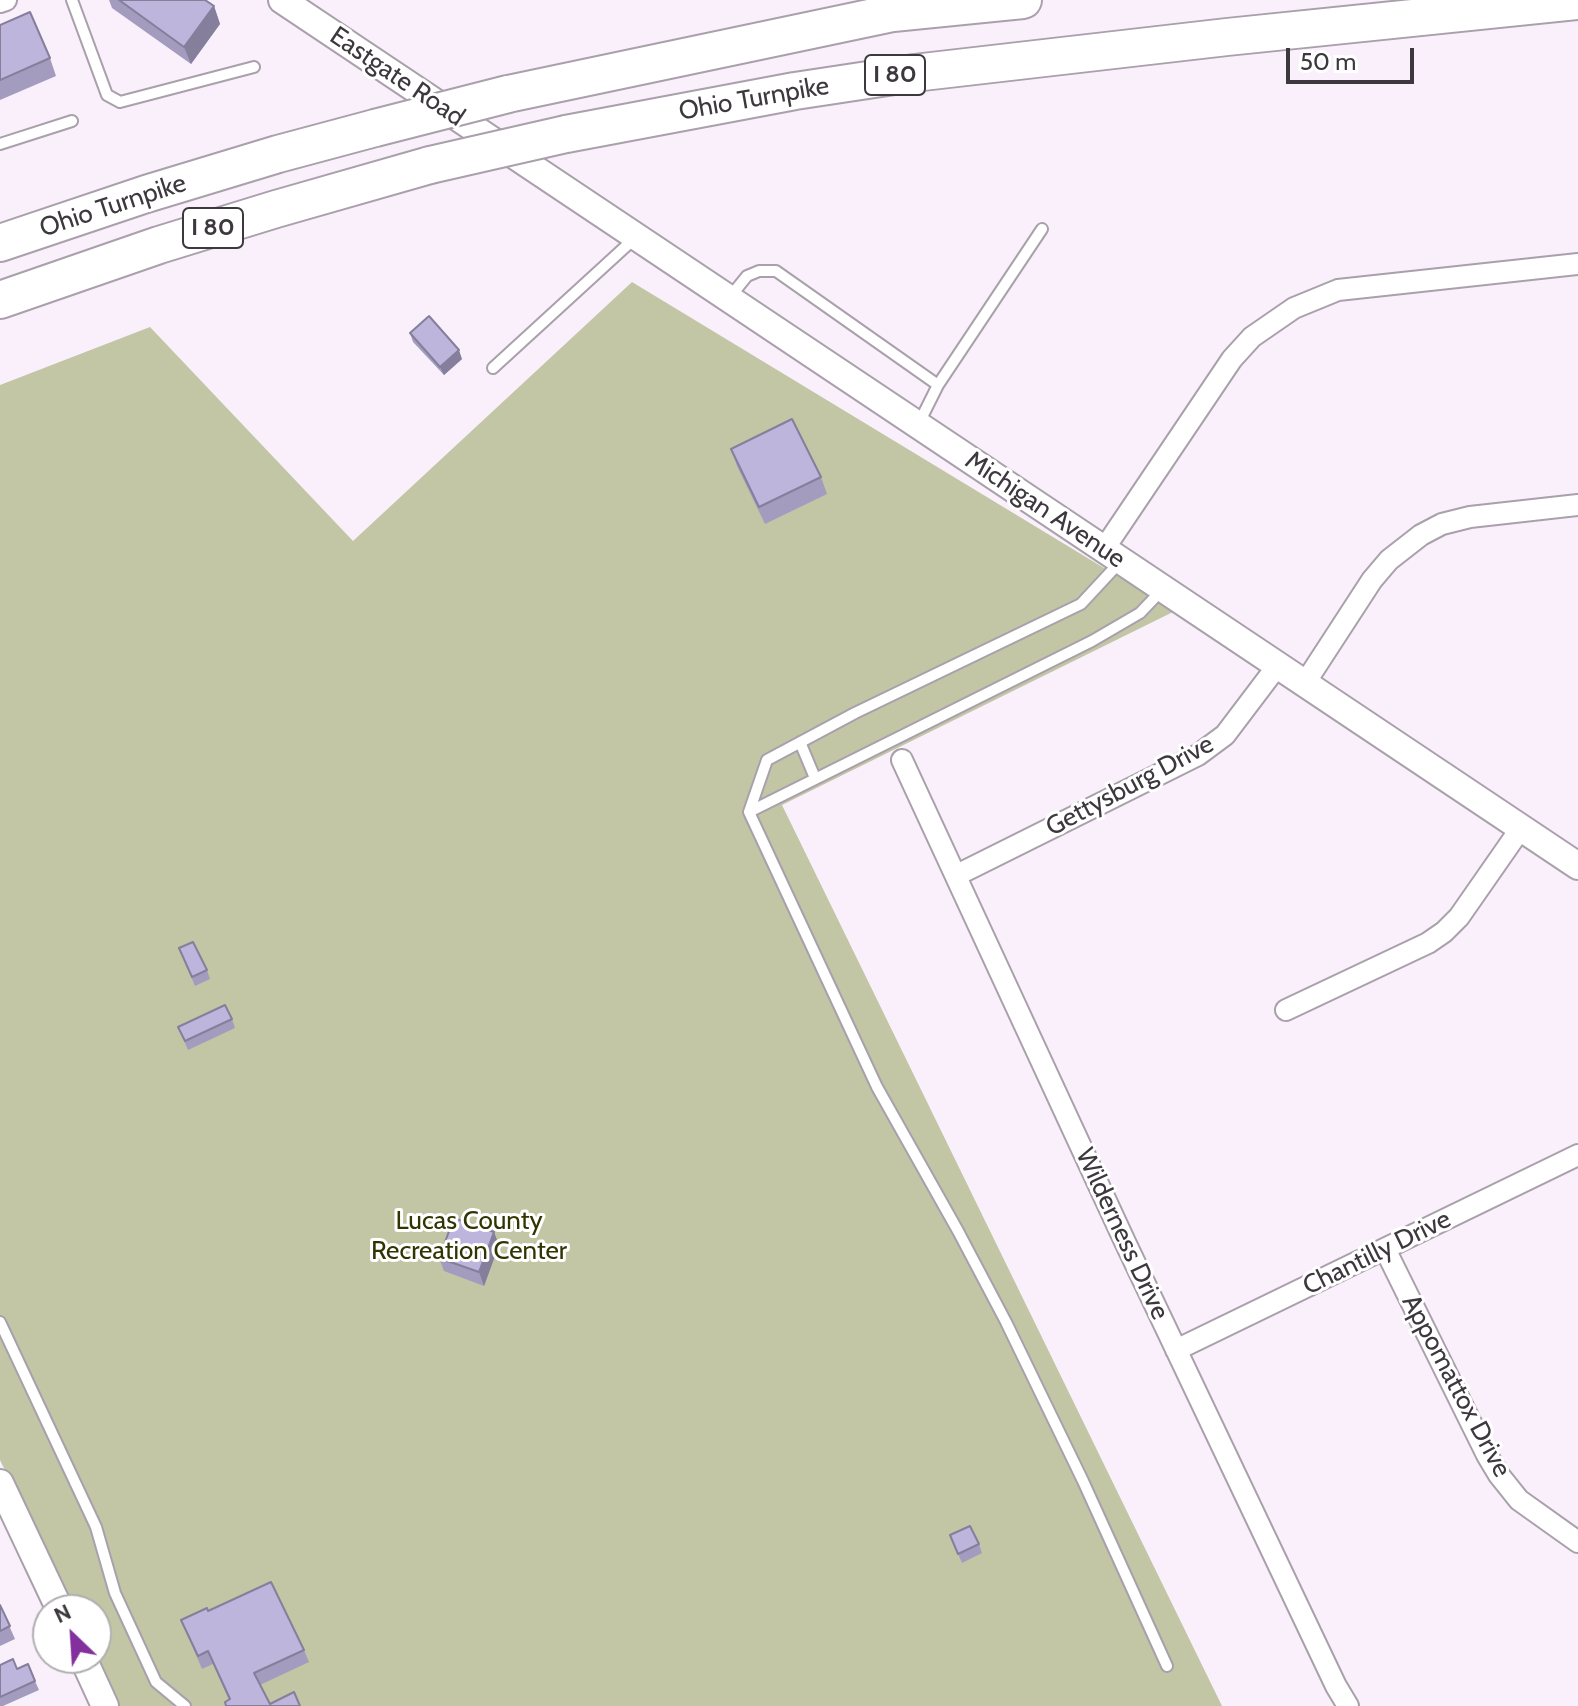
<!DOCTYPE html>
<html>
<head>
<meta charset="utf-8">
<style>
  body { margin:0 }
  #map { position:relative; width:1578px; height:1706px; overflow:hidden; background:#faf0fc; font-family:Cabin,sans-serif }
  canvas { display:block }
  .north { position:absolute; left:32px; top:1594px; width:80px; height:80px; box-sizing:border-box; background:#fff; border:2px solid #b1afb1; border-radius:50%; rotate:335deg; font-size:22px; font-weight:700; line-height:32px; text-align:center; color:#3c383d }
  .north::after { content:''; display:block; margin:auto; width:28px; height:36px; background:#83309e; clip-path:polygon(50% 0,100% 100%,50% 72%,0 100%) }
  .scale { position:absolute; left:1286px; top:48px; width:128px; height:36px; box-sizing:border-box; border:4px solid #3c383d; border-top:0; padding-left:10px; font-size:24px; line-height:28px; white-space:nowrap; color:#3c383d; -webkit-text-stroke:6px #fff; paint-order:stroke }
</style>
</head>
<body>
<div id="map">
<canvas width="1578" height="1706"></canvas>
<div class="north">N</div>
<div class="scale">50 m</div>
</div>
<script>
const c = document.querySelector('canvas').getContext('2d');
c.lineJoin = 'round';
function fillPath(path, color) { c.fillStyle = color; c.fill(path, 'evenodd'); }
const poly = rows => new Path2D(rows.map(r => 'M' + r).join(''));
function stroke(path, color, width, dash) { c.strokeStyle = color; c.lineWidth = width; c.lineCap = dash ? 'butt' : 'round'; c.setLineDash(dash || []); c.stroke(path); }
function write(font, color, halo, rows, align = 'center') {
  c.font = font + ' Cabin,sans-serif'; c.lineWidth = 6; c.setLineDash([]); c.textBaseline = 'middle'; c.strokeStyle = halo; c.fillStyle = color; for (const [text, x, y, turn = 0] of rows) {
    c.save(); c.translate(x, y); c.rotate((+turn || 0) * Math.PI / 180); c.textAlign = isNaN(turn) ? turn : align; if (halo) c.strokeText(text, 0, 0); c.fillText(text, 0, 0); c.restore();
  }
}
const green = poly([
  [632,282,1175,611,782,805,1222,1706,118,1706,95,1658,96,1610,72,1610,0,1460,0,385,150,327,353,541]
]);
const service = poly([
  [72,0,107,95,120,102,254,67],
  [0,144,72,121],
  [730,297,747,276,759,271,776,271,938,385,1042,229],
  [493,368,635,238],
  [919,423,938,385],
  [1120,562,1081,604,855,713,767,760,749,812,877,1087,958,1231,1006,1322,1083,1481,1167,1666],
  [800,742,815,778],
  [749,812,1092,641,1140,613,1161,591],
  [0,1322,96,1527,115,1593,156,1682,185,1706]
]);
const minor = poly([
  [0,2,6,0],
  [1104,549,1232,359,1252,337,1294,308,1338,290,1578,264],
  [1305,683,1372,580,1389,560,1421,535,1442,524,1470,517,1578,505],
  [902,760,1125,1242,1336,1686,1348,1706],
  [957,875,1198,755,1225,735,1278,665],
  [1286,1010,1428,943,1444,932,1459,917,1521,828],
  [1385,1249,1487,1455,1499,1475,1519,1500,1578,1542],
  [1176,1350,1578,1155]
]);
const tertiary = poly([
  [282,0,1578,866],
  [0,1483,60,1610],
  [83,1658,105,1706]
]);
const motorway = poly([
  [508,94,893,13,1023,0],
  [566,134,795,91,914,73,1227,37,1578,1],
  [0,243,146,194,278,154,375,128],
  [0,300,159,245,276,209,430,165]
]);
const motorwayBridge = poly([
  [375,128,508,94],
  [430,165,566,134]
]);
const wall = poly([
  [109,0,205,0,214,6,220,24,191,64,112,8],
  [0,25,50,58,56,76,0,100],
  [410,333,462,359,444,375,413,342],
  [731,449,821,477,827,494,765,524,737,466],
  [179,948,207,970,210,979,195,986],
  [232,1019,235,1028,188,1050,178,1027],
  [499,1245,484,1286,444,1271,439,1258],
  [950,1535,979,1544,982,1553,962,1563],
  [271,1582,304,1650,309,1662,260,1685,270,1704,294,1692,300,1706,226,1706,225,1702,229,1700,213,1664,202,1669,181,1620,207,1608,208,1611],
  [0,1605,15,1639,0,1646],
  [0,1665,17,1669,35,1681,39,1690,3,1706,0,1706]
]);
const shadedWall = poly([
  [214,6,220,24,191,64,184,47],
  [459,350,462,359,444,375,440,367],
  [494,1232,499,1245,484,1286,479,1272]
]);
const building = poly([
  [119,0,205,0,214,6,184,47,119,0],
  [30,12,50,58,0,80,0,25,30,12],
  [429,316,459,350,440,367,410,333,429,316],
  [792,419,821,477,759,507,731,449,792,419],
  [193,942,207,970,192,977,179,948,193,942],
  [225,1005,232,1019,185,1041,178,1027,225,1005],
  [454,1218,494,1232,479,1272,439,1258,454,1218],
  [970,1526,979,1544,958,1554,950,1535,970,1526],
  [271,1582,304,1650,254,1673,270,1704,294,1692,300,1706,226,1706,225,1702,230,1699,208,1651,198,1656,181,1620,207,1608,208,1611,271,1582],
  [0,1605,10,1626,0,1631,0,1605],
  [13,1659,17,1669,28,1664,35,1681,0,1697,0,1665,13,1659]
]);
const shields = [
  [895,75,60],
  [213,228,60]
];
const shieldNames = [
  ["I 80",895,75],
  ["I 80",213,228]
];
const streetNames = [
  ["Eastgate Road",397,77,34],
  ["Ohio Turnpike",754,99,-10],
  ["Ohio Turnpike",113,206,-18],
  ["Michigan Avenue",1045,510,34],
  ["Gettysburg Drive",1130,786,-28],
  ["Wilderness Drive",1122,1234,65],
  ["Chantilly Drive",1377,1253,-26],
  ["Appomattox Drive",1456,1386,62]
];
const parkNames = [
  ["Lucas County",469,1221],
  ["Recreation Center",469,1251]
];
fillPath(green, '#c2c6a5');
stroke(service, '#a9a0ab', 14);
stroke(minor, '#a9a0ab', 24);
stroke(tertiary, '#a9a0ab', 30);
stroke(motorway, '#a9a0ab', 40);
stroke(service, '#fff', 10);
stroke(minor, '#fff', 20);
stroke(tertiary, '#fff', 26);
stroke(motorway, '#fff', 36);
stroke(motorwayBridge, '#a9a0ab', 40, []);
stroke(motorwayBridge, '#fff', 36);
fillPath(wall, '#a39cbe');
fillPath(shadedWall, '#857f9b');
fillPath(building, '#beb5dd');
stroke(building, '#857f9b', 2);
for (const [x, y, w] of shields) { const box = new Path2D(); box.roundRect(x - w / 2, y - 20, w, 40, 6); c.fillStyle = '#fff'; c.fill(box); stroke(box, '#3c383d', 2); }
write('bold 24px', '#3c383d', null, shieldNames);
write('26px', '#3c383d', '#fff', streetNames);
write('26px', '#323502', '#fff', parkNames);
</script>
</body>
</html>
